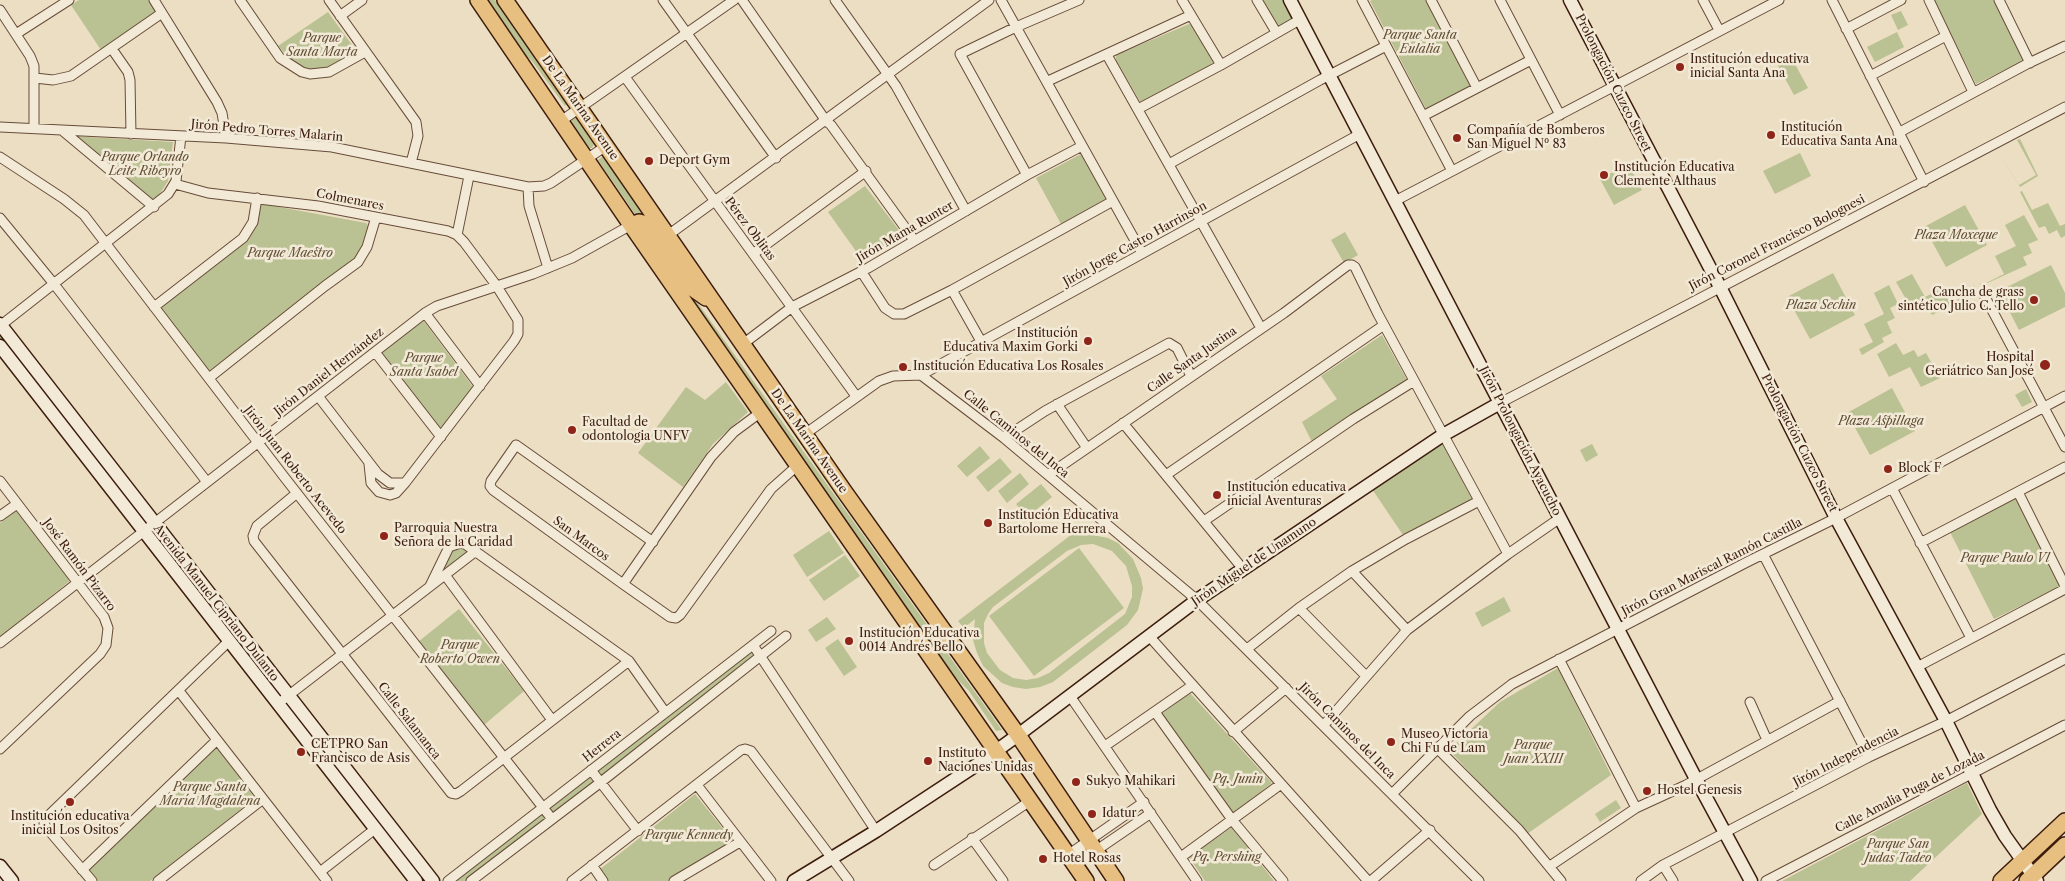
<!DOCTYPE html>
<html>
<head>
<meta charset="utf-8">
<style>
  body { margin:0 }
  canvas { display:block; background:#ebdec2 }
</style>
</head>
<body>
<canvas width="2065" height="881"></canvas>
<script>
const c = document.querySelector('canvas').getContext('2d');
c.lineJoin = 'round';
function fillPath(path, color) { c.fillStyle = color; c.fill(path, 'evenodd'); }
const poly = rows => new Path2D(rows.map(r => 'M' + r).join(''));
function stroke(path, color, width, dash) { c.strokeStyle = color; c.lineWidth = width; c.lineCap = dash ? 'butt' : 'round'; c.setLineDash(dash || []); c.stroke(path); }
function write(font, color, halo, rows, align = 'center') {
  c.font = font + ' "Libre Caslon Text",serif'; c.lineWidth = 5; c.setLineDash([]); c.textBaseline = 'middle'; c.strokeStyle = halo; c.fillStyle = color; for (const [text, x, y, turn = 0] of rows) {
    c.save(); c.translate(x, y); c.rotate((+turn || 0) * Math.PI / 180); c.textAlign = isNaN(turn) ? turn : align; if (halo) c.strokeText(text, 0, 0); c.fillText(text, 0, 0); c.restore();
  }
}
const green = poly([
  [79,0,149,0,156,12,101,50,71,5],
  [487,0,495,0,567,104,565,106,532,61,522,52],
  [1263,0,1285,0,1295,17,1279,27],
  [1372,0,1426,0,1470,86,1426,109,1370,1],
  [1933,0,1994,0,2025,60,1976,84],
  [1901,11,1908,25,1898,30,1891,15],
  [328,12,357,52,333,67,311,71,292,61,278,46],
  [1189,24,1194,26,1214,61,1211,65,1144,104,1141,103,1116,60,1116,55],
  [1897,32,1904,47,1875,62,1867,47],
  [1790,55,1808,88,1794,95,1776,62],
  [575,117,594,144,592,148,590,148,570,121],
  [71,136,173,142,168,181,159,195,152,201],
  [2020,139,2038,176,2020,187,1997,150,2019,185,2036,175,2017,140],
  [1800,153,1811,176,1775,194,1763,171],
  [1081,154,1106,199,1061,224,1036,178],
  [603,156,642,213,637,217,598,160],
  [1628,164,1642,190,1614,205,1600,179],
  [865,186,905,238,863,261,828,212],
  [2022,191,2032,210,2048,203,2060,226,2065,224,2065,236,2061,238,2057,230,2049,234,2045,226,2039,228,2020,192],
  [263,204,366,223,369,226,364,245,355,260,209,371,160,307,241,245,259,207],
  [1965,205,1987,245,1946,267,1924,227],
  [2024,215,2038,240,2028,244,2032,253,2023,257,2027,265,1981,286,1979,283,1982,285,2004,274,1995,256,2016,246,2005,225],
  [643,229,645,229,1002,730,996,731,969,691,952,674],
  [1345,232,1358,255,1344,263,1331,240],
  [2051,265,2065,293,2065,307,2019,330,1999,291],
  [1833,273,1855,315,1810,339,1787,297],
  [1912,274,1925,297,1945,287,1953,302,1975,290,1973,283,1977,292,1932,315,1927,307,1920,311,1915,303,1910,306,1896,282],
  [1889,285,1898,304,1890,308,1895,318,1887,322,1892,333,1882,338,1884,342,1862,355,1859,349,1873,342,1864,324,1884,314,1874,293],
  [423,320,473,387,441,430,381,353],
  [0,331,148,523,146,525,143,524,0,340],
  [1382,335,1407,380,1312,442,1302,422,1337,399,1321,376],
  [1896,343,1903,355,1914,350,1918,357,1926,353,1940,378,1921,387,1910,367,1889,377,1877,354],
  [726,382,748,412,713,444,683,487,638,453,686,387,705,400],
  [1892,388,1915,431,1870,455,1847,413],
  [2026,389,2032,402,2022,407,2015,395],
  [1443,444,1472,499,1403,535,1372,489],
  [1592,444,1598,455,1586,462,1580,450],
  [980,446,990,458,967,477,957,466],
  [1000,458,1012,472,988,492,976,477],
  [1020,473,1029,484,1007,503,998,491],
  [1041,484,1052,497,1027,517,1016,504],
  [2016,498,2061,586,1994,619,1950,532],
  [16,510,71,580,0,637,0,523],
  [1084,525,1090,532,1087,534,1108,538,1118,543,1133,559,1141,578,1143,589,1138,610,1127,625,1053,682,1040,687,1026,689,1013,687,1002,683,983,666,977,653,973,640,975,619,964,628,958,621],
  [1093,544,1112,551,1126,566,1132,586,1132,597,1125,614,1049,673,1038,678,1026,680,1013,678,1000,670,987,653,984,643,984,623,988,614,993,607,1067,551,1081,545],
  [829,531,844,553,807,577,793,555],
  [457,547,464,548,469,554,439,577,449,551],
  [1079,548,1124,608,1034,676,989,616],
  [845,555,860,576,824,601,809,580],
  [1504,597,1511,611,1482,627,1475,613],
  [459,609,524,691,484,725,418,642],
  [827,617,836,629,816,642,808,630],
  [838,639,857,667,844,676,825,648],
  [750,652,753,652,756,656,600,777,597,772,597,769],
  [1558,668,1611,775,1527,834,1449,750,1500,702],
  [1190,693,1272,783,1233,814,1160,715],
  [216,747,255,798,150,881,98,881,87,869],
  [589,775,592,775,595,781,594,784,556,814,552,814,548,810,549,807],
  [1967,783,1982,814,1910,881,1782,881],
  [695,794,732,840,731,845,671,881,606,881,599,870],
  [1616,800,1621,808,1600,822,1595,814],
  [540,814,543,814,545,817,543,821,467,881,451,881],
  [1232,827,1274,881,1205,881,1189,857]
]);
const street = poly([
  [154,0,217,102,222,113,226,138],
  [240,0,280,58,302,72,310,74,329,72,365,52],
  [329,0,416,122,418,136,411,163],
  [663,0,776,158],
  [742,0,826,121,831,125,914,240],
  [835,0,896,86,966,211],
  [1001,0,1142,253],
  [1182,0,1221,65],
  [1257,0,1276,32],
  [1362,0,1452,171],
  [1431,0,1477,88],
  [1500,0,1560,115],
  [1703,0,1719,30],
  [1832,0,1924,182],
  [1929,0,1973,92],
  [1999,0,2030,63],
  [0,10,30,56,34,66,34,128],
  [340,16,362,0],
  [1846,29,1901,0],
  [16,34,69,0],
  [112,49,128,72,130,80,131,134],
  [1107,55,1261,328],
  [1870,76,1946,36],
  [625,77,856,396],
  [35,78,53,80,71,76,162,13],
  [1048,81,1191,15],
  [1138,109,1221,65,1301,19],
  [1423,116,1531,60],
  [561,121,734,0],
  [0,127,226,138,332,147,528,187,544,186,551,183,606,146],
  [63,131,154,207],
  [1898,133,2027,64,2065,46],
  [0,157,64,199,84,215,285,478,552,819],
  [1169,164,1320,80,1386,46],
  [1027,175,960,54,1016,27,1079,0],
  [175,184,208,193,318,206,448,231,457,235,464,242,496,285,518,320,518,334,514,341,405,483,390,483,378,474,318,396],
  [528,187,529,206,548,268],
  [1395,201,1779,0],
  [0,218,54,284,207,482],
  [457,235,469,176],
  [667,236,989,0],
  [753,254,866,171],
  [861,271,885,308,894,314,904,314,952,290,1113,201],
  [952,290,982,343],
  [1984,295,2065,447],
  [154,307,243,238,253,222,257,198],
  [425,313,480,386],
  [0,326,168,194,176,181,181,136],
  [743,344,792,307,868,268,1027,175,1082,146],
  [375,352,441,437],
  [921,375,1360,134],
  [209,378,325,286,358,262,367,247,376,217],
  [1500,403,2065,107],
  [1057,404,1087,448],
  [1123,423,1243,569],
  [805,434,879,381,893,376,921,375,1004,438,1197,600,1479,881],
  [1004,438,1045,411,1169,343,1177,348,1191,376],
  [369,464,371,483,379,492,390,495,396,493,405,483],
  [1048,475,1284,313,1348,265,1352,265,1355,267,1378,314,1508,554],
  [1166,475,1384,325],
  [0,481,104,617,108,628,106,645,100,654,0,749],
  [1892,488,1971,638],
  [2018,492,2065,586],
  [297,493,257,526,253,536,254,541,451,793,456,794,461,791,629,661],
  [0,516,17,504],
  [1204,521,1353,419,1414,381],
  [653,542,516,445,491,481,490,486,493,490,623,584,670,617,676,618,680,615,771,489,798,465],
  [1920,543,2065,467],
  [1763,554,1869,757],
  [1352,571,1407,630],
  [445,575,552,720],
  [623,584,711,457,734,432,761,412],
  [430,586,449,547,460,543,465,544,629,661,665,712],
  [1299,608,1366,676],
  [1149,636,1368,881],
  [0,643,425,313,437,306,533,274,572,258,631,225],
  [753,645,876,831],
  [1247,649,1299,608,1352,571,1406,539,1479,501],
  [1559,659,1636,808],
  [1917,667,2065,589],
  [179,691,327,881],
  [1070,696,1197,881],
  [284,699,476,551],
  [1750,702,1767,740],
  [1155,712,1233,821,1283,881],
  [1324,725,1407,630,1508,554,1560,518],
  [1233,732,1286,688],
  [1105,746,1193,685],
  [1437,748,1519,830,1561,881],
  [591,770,638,831],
  [697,785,771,881],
  [1393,793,1470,716,1512,684,1747,562,1836,518,2065,396],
  [972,838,1003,881],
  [1068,855,1144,802],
  [1181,857,1281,784],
  [592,865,603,881],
  [934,865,1030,801],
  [1075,865,1151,813],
  [1663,865,1673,881],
  [1550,866,1636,808,1686,785,1840,701],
  [82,870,217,740],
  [320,872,375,829],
  [92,881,46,827,44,823,46,818,229,641],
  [158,881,263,799],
  [448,881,771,631],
  [471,881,601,782,786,636],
  [572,881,741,750,745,749,751,751,849,881],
  [674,881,740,842],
  [1371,881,1430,830],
  [1641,881,1663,865,1869,757,1946,721,2065,659],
  [1766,881,2065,725]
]);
const secondary = poly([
  [1290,0,1696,779,1751,881],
  [1570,0,1720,287,1836,518,1946,721,1990,810,2005,836,2037,881],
  [0,324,433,881],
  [0,346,416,881],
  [0,866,12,881],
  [794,881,876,831,981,762,1018,735,1197,600,1443,435,1500,403]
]);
const primary = poly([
  [478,0,631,225,1086,881],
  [505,0,844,491,1018,735,1116,881],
  [631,225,639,222,646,224,689,286,706,298],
  [2001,881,2065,821],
  [2027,881,2065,845]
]);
const markers = [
  [1680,67,5,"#8f2418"],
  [1771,135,5,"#8f2418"],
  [1457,138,5,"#8f2418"],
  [649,161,5,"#8f2418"],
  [1604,175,5,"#8f2418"],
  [2034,300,5,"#8f2418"],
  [1088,341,5,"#8f2418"],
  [2045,365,6,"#8f2418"],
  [903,367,5,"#8f2418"],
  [572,430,5,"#8f2418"],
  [1888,469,5,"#8f2418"],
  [1217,495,5,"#8f2418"],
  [988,523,5,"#8f2418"],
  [384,536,5,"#8f2418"],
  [849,641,5,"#8f2418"],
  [1391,742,5,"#8f2418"],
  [301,752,5,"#8f2418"],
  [928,761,5,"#8f2418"],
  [1076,782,5,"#8f2418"],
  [1647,791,5,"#8f2418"],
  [70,802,5,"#8f2418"],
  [1092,814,5,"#8f2418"],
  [1043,859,5,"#8f2418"]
];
const parkNames = [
  ["Parque Santa",1420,36],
  ["Eulalia",1420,50],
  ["Parque",322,39],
  ["Santa Marta",322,53],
  ["Parque Orlando",145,158],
  ["Leite Ribeyro",145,172],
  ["Plaza Moxeque",1956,236],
  ["Parque Maestro",290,254],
  ["Plaza Sechin",1821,306],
  ["Parque",424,359],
  ["Santa Isabel",424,373],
  ["Plaza Aspillaga",1881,422],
  ["Parque Paulo Vl",2005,559],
  ["Parque",460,646],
  ["Roberto Owen",460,660],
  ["Parque",1533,746],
  ["Juan XXIII",1533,760],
  ["Pq. Junin",1238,780],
  ["Parque Santa",210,788],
  ["María Magdalena",210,802],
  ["Parque Kennedy",689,836],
  ["Parque San",1898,845],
  ["Judas Tadeo",1898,859],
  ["Pq. Pershing",1227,858]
];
const poiNames = [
  ["Institución educativa",1690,60],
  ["inicial Santa Ana",1690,74],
  ["Institución",1781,128],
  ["Educativa Santa Ana",1781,142],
  ["Compañía de Bomberos",1467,131],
  ["San Miguel Nº 83",1467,145],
  ["Deport Gym",659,161],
  ["Institución Educativa",1614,168],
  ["Clemente Althaus",1614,182],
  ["Cancha de grass",2024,293,"right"],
  ["sintético Julio C. Tello",2024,307,"right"],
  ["Institución",1078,334,"right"],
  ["Educativa Maxim Gorki",1078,348,"right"],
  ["Hospital",2034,358,"right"],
  ["Geriátrico San José",2034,372,"right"],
  ["Institución Educativa Los Rosales",913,367],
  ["Facultad de",582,423],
  ["odontologia UNFV",582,437],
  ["Block F",1898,469],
  ["Institución educativa",1227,488],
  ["inicial Aventuras",1227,502],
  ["Institución Educativa",998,516],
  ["Bartolome Herrera",998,530],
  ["Parroquia Nuestra",394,529],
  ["Señora de la Caridad",394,543],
  ["Institución Educativa",859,634],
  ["0014 Andrés Bello",859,648],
  ["Museo Victoria",1401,735],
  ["Chi Fu de Lam",1401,749],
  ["CETPRO San",311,745],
  ["Francisco de Asis",311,759],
  ["Instituto",938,754],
  ["Naciones Unidas",938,768],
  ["Sukyo Mahikari",1086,782],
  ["Hostel Genesis",1657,791],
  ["Idatur",1102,814],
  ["Institución educativa",70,817,"center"],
  ["inicial Los Ositos",70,831,"center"],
  ["Hotel Rosas",1053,859]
];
const streetNames = [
  ["Prolongación Cuzco Street",1613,83,63],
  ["De La Marina Avenue",580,108,55],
  ["Jirón Pedro Torres Malarin",267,131,5],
  ["Colmenares",350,200,11],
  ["Pérez Oblitas",750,229,53],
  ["Jirón Mama Runter",905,232,-30],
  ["Jirón Coronel Francisco Bolognesi",1777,243,-27],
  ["Jirón Jorge Castro Harrinson",1135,244,-29],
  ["Calle Santa Justina",1192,360,-35],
  ["Jirón Daniel Hernández",329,372,-38],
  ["Calle Caminos del Inca",1016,434,39],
  ["De La Marina Avenue",809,441,55],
  ["Jirón Prolongación Ayacucho",1520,441,63],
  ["Prolongación Cuzco Street",1799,443,63],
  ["Jirón Juan Roberto Acevedo",295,470,52],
  ["San Marcos",581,539,36],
  ["Jirón Miguel de Unamuno",1254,562,-34],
  ["José Ramón Pizarro",79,565,53],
  ["Jirón Gran Mariscal Ramón Castilla",1712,567,-27],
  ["Avenida Manuel Cipriano Dulanto",216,603,52],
  ["Calle Salamanca",409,721,52],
  ["Jirón Caminos del Inca",1347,731,45],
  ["Herrera",602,746,-38],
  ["Jirón Independencia",1846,757,-27],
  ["Calle Amalia Puga de Lozada",1910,792,-27]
];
fillPath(green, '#bac192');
stroke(street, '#684c3a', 11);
stroke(secondary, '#3d1c0d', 15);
stroke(primary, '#3d1c0d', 18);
stroke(street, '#f2ead7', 9);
stroke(secondary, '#f2ead7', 12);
stroke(primary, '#e6bf81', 15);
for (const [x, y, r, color] of markers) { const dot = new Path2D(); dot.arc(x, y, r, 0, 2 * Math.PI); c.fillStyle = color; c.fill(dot); stroke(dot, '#f2ead7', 2); }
write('italic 12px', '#624e35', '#f2ead7', parkNames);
write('12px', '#3d1c0d', '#f2ead7', poiNames, 'left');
write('12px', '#3d1c0d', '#f2ead7', streetNames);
</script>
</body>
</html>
